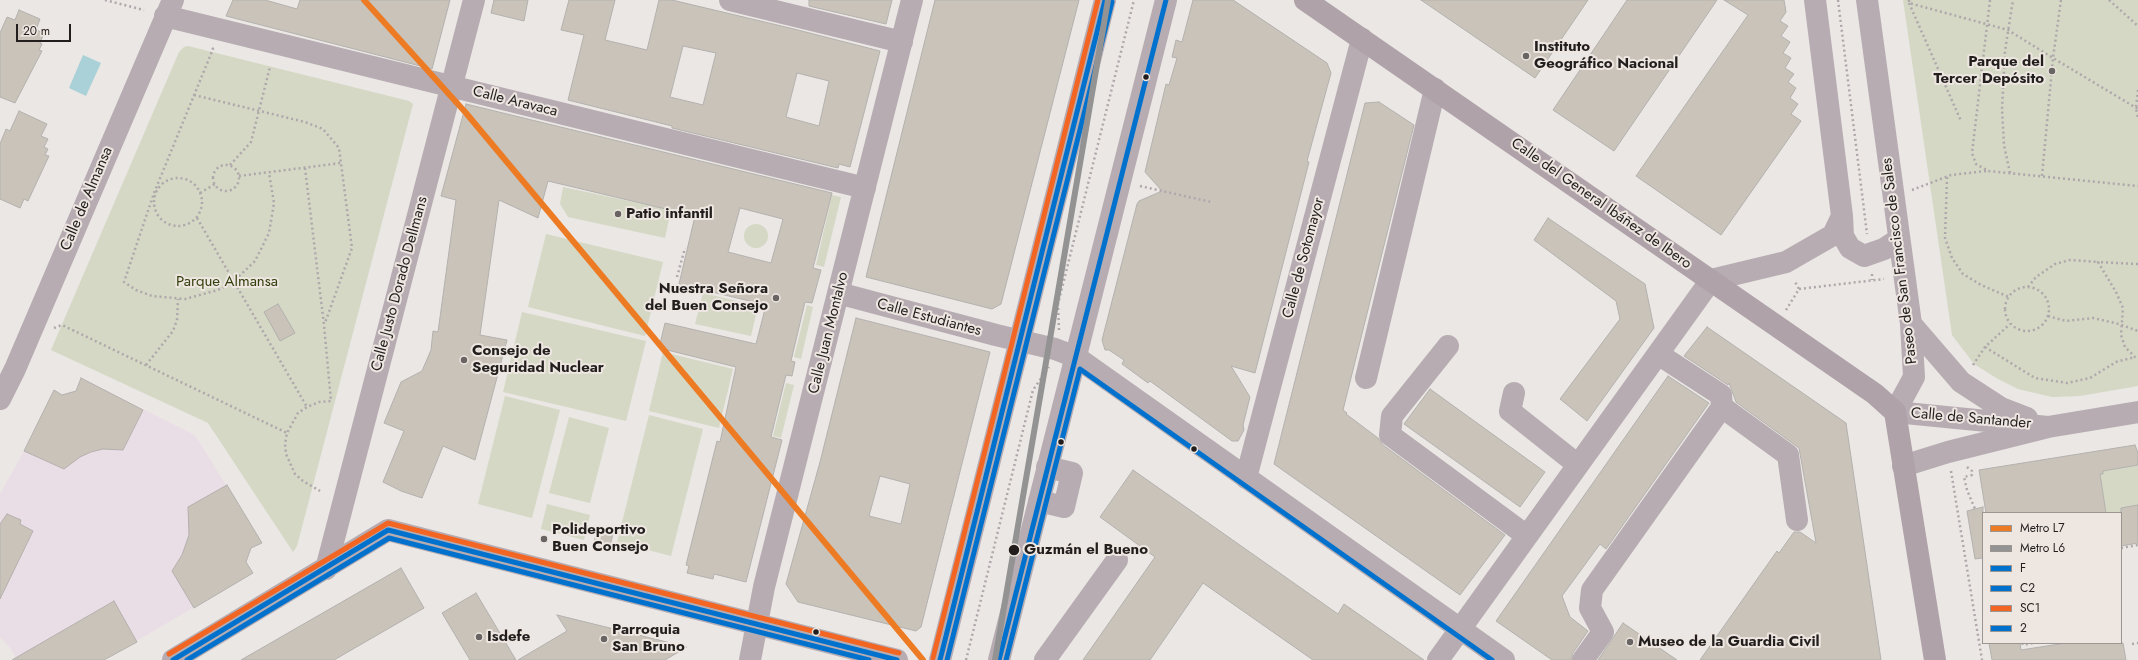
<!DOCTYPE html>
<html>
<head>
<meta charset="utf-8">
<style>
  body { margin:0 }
  #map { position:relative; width:2138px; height:660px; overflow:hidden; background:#ebe7e4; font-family:Jost,sans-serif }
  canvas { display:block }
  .legend { position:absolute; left:1982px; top:512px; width:140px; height:132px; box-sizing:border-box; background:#eee6e1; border:1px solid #9c9693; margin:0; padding:5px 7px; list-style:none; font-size:12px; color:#211e1d }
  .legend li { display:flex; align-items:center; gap:8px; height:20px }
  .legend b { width:20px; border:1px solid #9c9693 }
  .scale { position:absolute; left:16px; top:24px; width:55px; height:18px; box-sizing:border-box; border:2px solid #211e1d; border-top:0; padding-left:5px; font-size:12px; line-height:14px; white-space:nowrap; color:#211e1d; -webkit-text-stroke:3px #eee6e1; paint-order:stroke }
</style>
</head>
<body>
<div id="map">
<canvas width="2138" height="660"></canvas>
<ul class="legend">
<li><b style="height:5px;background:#ed7b24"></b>Metro L7</li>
<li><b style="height:5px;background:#939393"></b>Metro L6</li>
<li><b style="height:5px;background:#0072ce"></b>F</li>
<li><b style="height:5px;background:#0072ce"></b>C2</li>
<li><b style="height:5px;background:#f26522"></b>SC1</li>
<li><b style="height:5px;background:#0072ce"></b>2</li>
</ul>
<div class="scale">20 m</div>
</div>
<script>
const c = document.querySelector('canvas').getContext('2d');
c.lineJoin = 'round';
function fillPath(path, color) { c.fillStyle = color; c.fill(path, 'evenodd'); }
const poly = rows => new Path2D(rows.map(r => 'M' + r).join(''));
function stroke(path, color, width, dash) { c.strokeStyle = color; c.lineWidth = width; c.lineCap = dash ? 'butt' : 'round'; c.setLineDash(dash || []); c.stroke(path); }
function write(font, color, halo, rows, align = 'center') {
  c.font = font + ' Jost,sans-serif'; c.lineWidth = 4; c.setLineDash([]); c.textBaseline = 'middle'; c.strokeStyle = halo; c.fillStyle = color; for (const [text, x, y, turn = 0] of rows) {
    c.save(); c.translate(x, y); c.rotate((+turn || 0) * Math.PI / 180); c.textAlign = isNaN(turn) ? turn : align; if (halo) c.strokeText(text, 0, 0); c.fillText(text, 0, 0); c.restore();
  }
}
const commercial = poly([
  [81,378,195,435,262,543,251,548,246,562,253,573,104,660,17,660,11,649,0,637,0,494,24,451,54,390,62,395,76,391]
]);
const green = poly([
  [1903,0,2138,0,2138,386,2080,396,2052,397,2018,389,1998,379,1974,364,1952,335],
  [188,46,409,101,413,104,297,546,293,552,208,423,51,350,179,52,184,47],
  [563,187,671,210,665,238,568,217,560,204],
  [832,195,841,197,824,267,816,265],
  '744 236a12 12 0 1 1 24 0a12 12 0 1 1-24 0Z',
  [546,234,663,262,645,336,528,307],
  [703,293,758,306,751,336,695,324],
  [807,305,813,307,801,359,794,357],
  [522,312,646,341,626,421,503,392],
  [663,352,733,369,719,428,649,411],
  [786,383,794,385,781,438,773,436],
  [505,396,560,410,532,518,478,504],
  [649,415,703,429,671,556,617,542],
  [569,417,609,428,590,503,549,493],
  [2138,465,2138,505,2130,506,2121,513,2106,513,2100,474,2103,471],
  [547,504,590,515,584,540,541,529]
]);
const water = poly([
  [83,55,101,63,86,96,69,88]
]);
const building = poly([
  [233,0,265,0,297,9,300,0,450,0,432,69,226,16,233,0],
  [494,0,528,0,524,21,491,13,494,0],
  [569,0,615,0,605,40,647,50,659,0,672,0,794,29,880,51,850,167,839,164,838,168,672,128,672,126,568,100,584,35,561,30,569,0],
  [683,46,716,53,703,105,670,97,683,46],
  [797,73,829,81,819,126,786,117,797,73],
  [809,0,892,0,886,24,809,6,809,0],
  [935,0,1079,0,1001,304,992,309,866,277,935,0],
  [1193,0,1233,0,1327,63,1331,73,1307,161,1309,162,1255,373,1231,366,1250,397,1243,425,1244,430,1238,441,1232,441,1150,381,1148,383,1122,364,1124,360,1109,350,1105,350,1102,340,1137,204,1139,201,1162,191,1145,172,1166,84,1169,85,1177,58,1172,57,1176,40,1182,42,1193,0],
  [1421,0,1588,0,1535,78,1421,0],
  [1627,0,1717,0,1614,151,1553,110,1627,0],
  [1724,0,1784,0,1786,12,1780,21,1788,26,1781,36,1790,42,1783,53,1791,58,1785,68,1794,74,1788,82,1796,88,1790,98,1798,104,1791,114,1801,121,1721,235,1636,176,1748,15,1724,0],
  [19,10,40,19,36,30,44,33,40,43,42,44,39,50,42,51,15,103,0,97,0,33,7,17,15,20,19,10],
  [1379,102,1414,125,1343,410,1347,413,1346,414,1378,438,1383,445,1505,535,1460,595,1274,464,1365,103,1379,102],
  [466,104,832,193,813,268,821,270,812,303,805,302,791,361,795,362,792,376,786,375,771,437,782,440,746,582,714,574,713,579,687,573,689,566,686,565,717,441,720,442,736,367,659,348,665,323,756,344,766,305,679,284,695,216,548,181,538,218,499,200,480,335,507,340,475,460,443,446,422,498,401,491,383,482,404,431,384,423,401,382,422,371,431,350,433,331,438,332,456,200,441,196,466,104],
  [740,208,783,219,771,263,728,252,740,208],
  [19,111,47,124,41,136,48,139,44,147,48,149,45,155,49,156,28,201,24,199,20,208,0,199,0,144,6,129,10,131,19,111],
  [1548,218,1645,284,1654,328,1587,421,1560,399,1620,319,1616,301,1534,240,1548,218],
  [278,304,295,333,280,341,264,312,278,304],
  [856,318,990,352,921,627,916,631,798,602,786,584,820,462,856,318],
  [880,476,910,484,901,524,869,516,880,476],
  [1707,327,1846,423,1881,660,1700,660,1777,551,1779,553,1794,532,1800,532,1816,543,1799,448,1736,402,1729,383,1728,385,1684,356,1707,327],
  [1668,376,1709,403,1606,549,1600,544,1562,596,1570,617,1588,631,1573,653,1571,660,1552,660,1496,621,1668,376],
  [81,378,143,410,123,450,103,449,91,452,80,457,64,469,24,451,54,390,62,395,76,391,81,378],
  [1430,389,1545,472,1520,507,1404,424,1430,389],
  [2135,445,2138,453,2138,465,2103,471,2103,474,2100,474,2106,513,1986,513,1979,470,2135,445],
  [1133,470,1338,614,1344,604,1424,660,1313,660,1203,583,1150,660,1083,660,1155,557,1100,517,1133,470],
  [227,485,262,543,251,548,246,562,253,573,194,608,172,571,182,555,189,535,188,507,227,485],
  [2138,505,2138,543,2121,546,2121,508,2138,505],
  [1983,507,1983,558,1975,559,1967,511,1983,507],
  [7,514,21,520,20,524,33,531,0,599,0,524,7,514],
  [598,526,614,530,609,550,593,547,598,526],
  [401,568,424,608,334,660,241,660,401,568],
  [476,593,516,660,470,660,442,613,476,593],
  [114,601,137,642,104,660,12,660,114,601],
  [557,615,687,647,665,660,518,660,567,631,557,615],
  [1623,623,1677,660,1598,660,1623,623],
  [1989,643,2020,643,2021,650,2066,643,2123,643,2126,660,1992,660,1989,643]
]);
const path = poly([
  [105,0,144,10],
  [1838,0,1867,234],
  [1909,0,1909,3,2008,30,2053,58,2042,176],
  [1990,0,1972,153,1976,164,1988,171,2138,186],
  [2061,0,2053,58,2138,109],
  [2109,0,2138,26],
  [1909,3,1961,121],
  [212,48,213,49,154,193,124,282,136,290,152,296,185,299,218,290,233,282,255,261,269,233,274,203,269,173],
  [2138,90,2136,108,2138,119],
  [194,95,305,122,323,129,339,148,352,248,325,323],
  [230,165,251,142,270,67],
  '213 178a13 13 0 1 1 26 0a13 13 0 1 1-26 0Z',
  [305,168,324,325,331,401,319,402,307,407,298,413,287,433,285,444,286,454,295,474,303,481,320,491],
  [2010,173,2004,145,2002,109,2005,51,2013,0],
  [239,176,341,163],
  [1947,177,1945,238,1952,258,1963,274,1981,285,2009,297],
  '154 202a24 24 0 1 1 48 0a24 24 0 1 1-48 0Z',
  [1140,186,1211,202],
  [1912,190,1951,175,1986,171],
  [200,193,215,184],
  [197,218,307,407],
  [2138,264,2098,262,2116,292,2123,308,2121,335,2125,347,2135,357,2138,357],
  [1872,274,1872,280],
  [677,277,685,248],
  [2028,287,2036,277,2055,264,2070,260,2098,262],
  '2005 309a22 22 0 1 1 44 0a22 22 0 1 1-44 0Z',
  [1799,289,1884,279],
  [1786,310,1799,289,1794,280],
  [2048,316,2066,321,2093,318,2119,324,2138,331],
  [54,328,62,325,287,433],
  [1059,330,1058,304,1134,0],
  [1985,347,2035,378,2067,383,2090,378,2116,362,2135,357],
  [146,365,173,331,177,320,178,299],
  [1973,365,1985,347,2010,324],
  [1967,467,1972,471,1972,475,1964,477,1967,490,1975,509],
  [1951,471,1982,660],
  [2121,548,2138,545],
  [2022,643,2023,645,2033,643],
  [2132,644,2138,643],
  [966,660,1033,390,1049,367]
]);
const minor = poly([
  [730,0,902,42],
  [1867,0,1911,324,1914,377,1895,412,2048,427],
  [165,16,865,188],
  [1842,216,1843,236,1850,248,1864,256,1884,249,1899,239],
  [838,293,996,335,1055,349,1076,357,1504,660],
  [1911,324,1961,382,2001,408,2027,418],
  [1448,346,1392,416,1390,435,1527,536],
  [1658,354,1721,395,1722,407],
  [1366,378,1435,89],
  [1514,393,1510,411,1578,465],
  [0,399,15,369,173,0],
  [1903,466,1948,452,2048,427,2138,412],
  [1246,478,1362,39],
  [1039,501,1064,507,1072,473,1047,467],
  [326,569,474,0],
  [173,660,388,530,897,660],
  [750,660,764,587,912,0],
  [940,660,1105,0],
  [999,660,1166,0],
  [1045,660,1117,560],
  [1438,660,1711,280,1786,262,1833,235,1842,216,1815,0],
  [1583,660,1603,632,1590,608,1592,590,1722,407,1788,455,1797,520]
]);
const major = poly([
  [1305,0,1875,394,1895,412,1935,660]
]);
const bus1 = poly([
  [173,660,388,530,897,660],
  [940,660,1105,0],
  [999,660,1166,0]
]);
const bus2 = poly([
  [187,660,389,538,869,660],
  [947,660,1112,2]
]);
const bus3 = poly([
  [169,654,388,523,899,653],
  [933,658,1098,0]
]);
const bus4 = poly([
  [1006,660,1080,369,1492,660]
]);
const metro1 = poly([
  [364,0,466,113,923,660]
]);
const metro2 = poly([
  [995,660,1108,0]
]);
const markers = [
  [1526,56,4,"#686463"],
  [2052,71,4,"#686463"],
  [1146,77,3.5,"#211e1d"],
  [618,214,4,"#686463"],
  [776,298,4,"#686463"],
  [464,360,4,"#686463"],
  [1061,442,3.5,"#211e1d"],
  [1194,449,3.5,"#211e1d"],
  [544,539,4,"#686463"],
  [1014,550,6,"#211e1d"],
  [816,632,3.5,"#211e1d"],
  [479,637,4,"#686463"],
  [604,639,4,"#686463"],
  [1630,642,4,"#686463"]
];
const poiNames = [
  ["Instituto",1534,47],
  ["Geográfico Nacional",1534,64],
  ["Parque del",2044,62,"right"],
  ["Tercer Depósito",2044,79,"right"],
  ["Patio infantil",626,214],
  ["Nuestra Señora",768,289,"right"],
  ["del Buen Consejo",768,306,"right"],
  ["Consejo de",472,351],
  ["Seguridad Nuclear",472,368],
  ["Polideportivo",552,530],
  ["Buen Consejo",552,547],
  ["Parroquia",612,630],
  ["San Bruno",612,647],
  ["Isdefe",487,637],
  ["Museo de la Guardia Civil",1638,642]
];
const streetNames = [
  ["Calle Aravaca",515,102,14],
  ["Calle de Almansa",87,199,-67],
  ["Calle del General Ibáñez de Ibero",1601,204,35],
  ["Calle de Sotomayor",1304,258,-75],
  ["Paseo de San Francisco de Sales",1900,261,-97],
  ["Calle Justo Dorado Dellmans",400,284,-75],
  ["Calle Estudiantes",929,318,15],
  ["Calle Juan Montalvo",829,333,-76],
  ["Calle de Santander",1971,419,5]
];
const parkNames = [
  ["Parque Almansa",227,282]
];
const stopNames = [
  ["Guzmán el Bueno",1024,550]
];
fillPath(commercial, '#eadee6');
fillPath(green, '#d4d8c4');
fillPath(water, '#aad1d7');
fillPath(building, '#c9c3ba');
stroke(building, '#b3b1ae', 1);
stroke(path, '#afa7ab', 2.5, [2, 3]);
stroke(minor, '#b6acb2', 22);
stroke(major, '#afa2a9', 22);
stroke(bus1, '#0072ce', 5);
stroke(bus2, '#0072ce', 5);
stroke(bus3, '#f26522', 5);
stroke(bus4, '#0072ce', 5);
stroke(metro1, '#ed7b24', 6);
stroke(metro2, '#939393', 6);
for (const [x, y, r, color] of markers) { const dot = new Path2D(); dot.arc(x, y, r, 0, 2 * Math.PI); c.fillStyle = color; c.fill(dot); stroke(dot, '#eee6e1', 1.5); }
write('bold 15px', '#211e1d', '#eee6e1', poiNames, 'left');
write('15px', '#211e1d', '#eee6e1', streetNames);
write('15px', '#333f0c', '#eee6e1', parkNames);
write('bold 15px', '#211e1d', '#eee6e1', stopNames, 'left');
</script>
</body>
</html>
